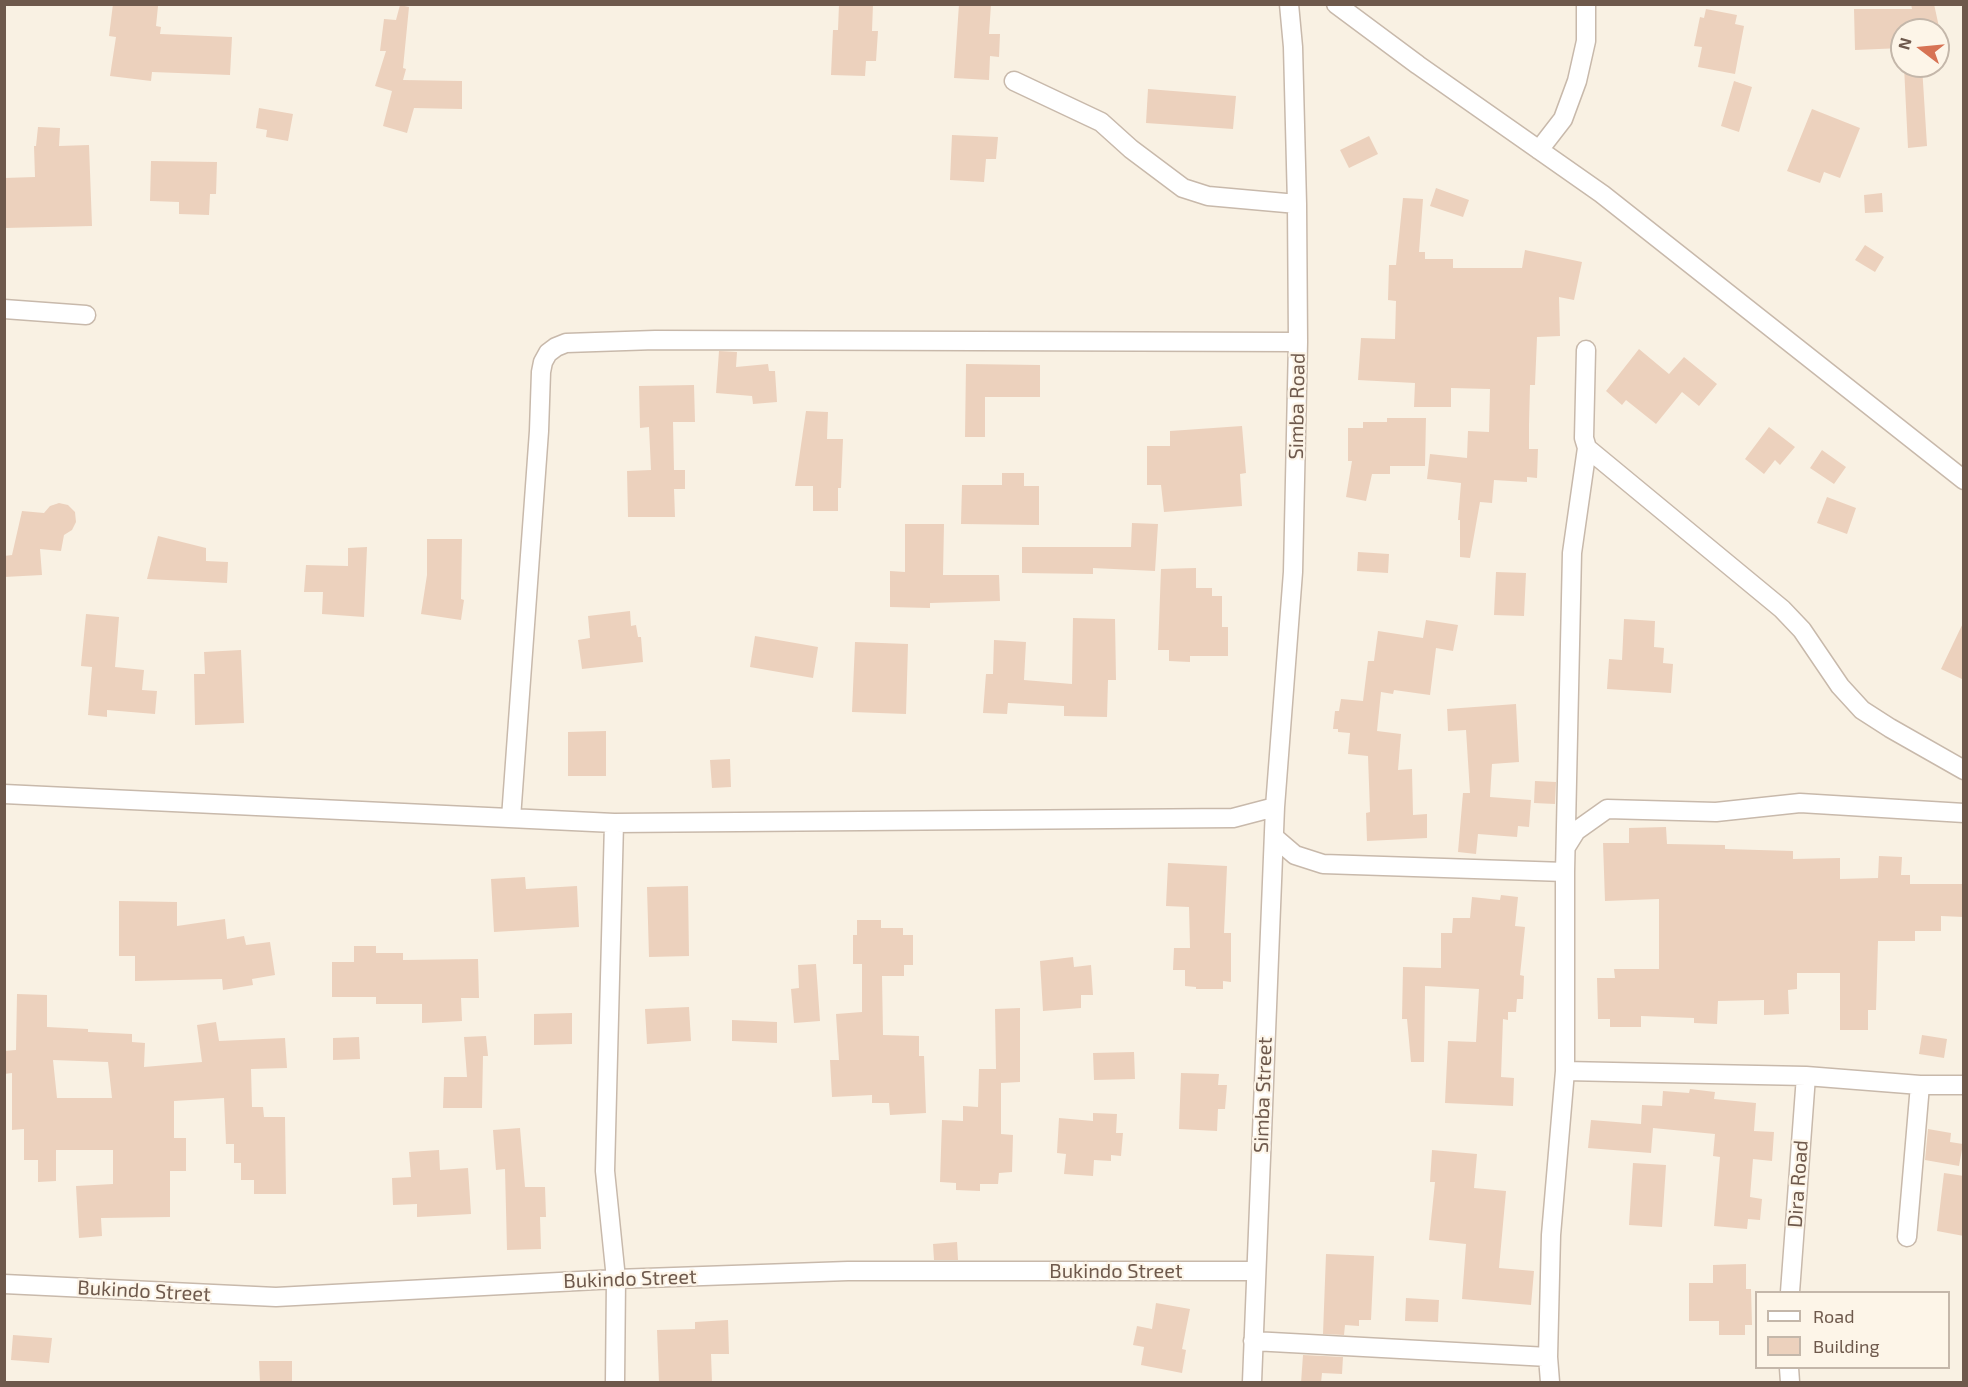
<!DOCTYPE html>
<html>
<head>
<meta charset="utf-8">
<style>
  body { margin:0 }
  #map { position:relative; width:1968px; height:1387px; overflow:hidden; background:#f9f1e3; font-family:"Exo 2",sans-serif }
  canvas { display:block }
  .frame { position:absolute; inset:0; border:6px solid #6e594c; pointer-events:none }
  .legend { position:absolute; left:1755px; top:1291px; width:195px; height:78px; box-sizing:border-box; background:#fdf5e8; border:2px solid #c4b7aa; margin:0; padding:8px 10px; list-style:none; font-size:18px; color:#6e594c }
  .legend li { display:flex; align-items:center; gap:12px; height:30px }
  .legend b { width:30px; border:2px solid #c4b7aa }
  .north { position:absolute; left:1890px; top:18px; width:60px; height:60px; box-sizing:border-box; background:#fdf5e8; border:2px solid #c4b7aa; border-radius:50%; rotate:286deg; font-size:16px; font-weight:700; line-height:24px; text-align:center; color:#6e594c }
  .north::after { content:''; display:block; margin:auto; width:21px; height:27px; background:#d77354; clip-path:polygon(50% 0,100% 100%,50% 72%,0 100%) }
</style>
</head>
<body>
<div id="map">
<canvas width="1968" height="1387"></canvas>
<div class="frame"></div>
<ul class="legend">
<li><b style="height:8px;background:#fff"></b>Road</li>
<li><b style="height:16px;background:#ecd1bd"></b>Building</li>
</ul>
<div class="north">N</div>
</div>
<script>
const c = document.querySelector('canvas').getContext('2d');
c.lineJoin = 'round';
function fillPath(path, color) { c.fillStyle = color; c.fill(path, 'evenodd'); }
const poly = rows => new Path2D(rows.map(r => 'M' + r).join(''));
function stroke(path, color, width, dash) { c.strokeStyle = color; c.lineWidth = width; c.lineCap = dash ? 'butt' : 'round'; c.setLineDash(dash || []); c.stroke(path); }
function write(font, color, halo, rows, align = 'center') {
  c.font = font + ' "Exo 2",sans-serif'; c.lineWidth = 4.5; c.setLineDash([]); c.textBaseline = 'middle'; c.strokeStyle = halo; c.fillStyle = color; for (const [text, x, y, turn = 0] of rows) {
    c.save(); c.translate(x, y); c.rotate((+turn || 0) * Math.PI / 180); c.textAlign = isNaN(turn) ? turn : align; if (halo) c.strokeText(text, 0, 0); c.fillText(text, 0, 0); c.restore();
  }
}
const building = poly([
  [113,4,158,6,156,26,161,27,160,34,232,37,230,75,152,72,151,81,110,76,116,37,109,36],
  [839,4,873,4,872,31,878,31,876,61,866,61,865,76,831,75,833,30,838,30],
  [959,4,991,4,989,34,1000,34,999,57,990,56,989,80,954,78],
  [1911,4,1934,4,1939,27,1924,30,1902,30,1902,48,1855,50,1854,9,1912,9],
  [400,5,409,7,403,68,406,69,403,80,462,81,462,109,414,108,407,133,383,126,392,91,375,86,386,51,380,51,384,19,396,20],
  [1706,9,1737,15,1735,24,1744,26,1735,74,1698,67,1702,47,1694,46,1700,17,1704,18],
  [1904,66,1922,66,1927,146,1908,148],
  [1734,81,1752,87,1739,132,1721,126],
  [1148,89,1236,96,1233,129,1146,123],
  [259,108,293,114,288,141,266,137,267,130,256,128],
  [1812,109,1860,128,1840,178,1824,172,1820,183,1787,171],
  [38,127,60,128,59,146,89,145,92,226,4,228,4,178,35,177,34,146,36,146],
  [952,135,998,137,996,159,986,159,984,182,950,180],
  [1369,136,1378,154,1349,168,1340,150],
  [151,161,217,162,216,194,210,194,209,215,179,214,179,202,150,201],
  [1436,188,1469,200,1463,217,1430,206],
  [1882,193,1883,212,1865,213,1864,195],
  [1403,198,1423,199,1419,252,1425,252,1425,259,1453,259,1453,268,1522,268,1525,250,1582,262,1574,300,1559,297,1560,336,1537,337,1535,385,1530,385,1529,425,1529,449,1538,449,1537,478,1527,477,1527,482,1494,480,1492,503,1480,502,1470,558,1460,557,1460,520,1458,520,1461,483,1427,479,1430,454,1467,458,1468,431,1489,432,1490,389,1451,388,1451,407,1414,407,1415,383,1358,380,1361,338,1395,339,1396,301,1388,300,1389,265,1396,265],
  [1865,245,1884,257,1875,272,1855,260],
  [1639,349,1669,374,1684,357,1717,384,1699,406,1682,392,1656,424,1626,400,1622,405,1606,391],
  [719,351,737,352,736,367,768,364,769,371,775,371,777,402,753,404,752,396,716,393],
  [966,364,1040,365,1040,397,985,397,985,437,965,437],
  [694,385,695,422,673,422,674,470,685,470,685,489,674,489,675,517,628,517,627,471,651,470,649,427,640,428,639,386],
  [806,411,828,412,827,439,843,439,841,488,838,488,838,511,813,511,813,486,795,486],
  [1387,418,1426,418,1425,466,1390,466,1390,474,1372,474,1366,501,1346,497,1352,461,1348,461,1348,428,1363,428,1363,422,1387,422],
  [1242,426,1246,473,1240,474,1242,506,1164,512,1161,485,1147,485,1147,446,1170,446,1170,431],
  [1769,427,1795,447,1780,465,1775,460,1764,474,1745,459],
  [1822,450,1846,467,1834,484,1810,468],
  [1002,473,1024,473,1024,486,1039,486,1039,525,961,524,962,485,1002,485],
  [1827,497,1856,508,1847,534,1817,523],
  [59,503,68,505,75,512,76,522,72,530,64,535,61,551,40,549,42,575,4,577,4,556,12,555,22,511,44,513,50,506],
  [1132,523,1158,524,1155,571,1093,568,1093,574,1022,573,1022,547,1131,547],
  [905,524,944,524,943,575,999,575,1000,601,930,603,930,608,890,607,890,571,905,572],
  [158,536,206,548,206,561,228,562,227,583,147,579],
  [427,539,462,539,461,599,464,600,461,620,421,614,427,575],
  [367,547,364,617,322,614,323,592,304,592,306,565,348,566,348,548],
  [1358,552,1389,554,1388,573,1357,571],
  [1196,568,1196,588,1212,588,1212,596,1222,596,1222,627,1228,627,1228,656,1190,656,1190,662,1169,661,1169,650,1158,650,1161,569],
  [1496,572,1526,573,1524,616,1494,615],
  [630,611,631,626,636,625,638,637,641,637,643,662,582,669,578,640,590,638,588,616],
  [86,614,119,617,115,667,144,670,142,690,157,691,155,714,107,710,107,717,88,715,92,667,81,666],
  [1073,618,1115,619,1116,680,1108,680,1107,717,1064,716,1064,706,1008,703,1007,714,983,713,986,674,993,674,994,640,1026,642,1024,680,1072,684],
  [1624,619,1655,621,1654,647,1664,648,1663,663,1673,664,1671,693,1607,689,1609,659,1622,660],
  [1426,620,1458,625,1453,651,1436,648,1430,695,1394,690,1393,694,1381,692,1377,731,1401,734,1398,770,1412,769,1413,815,1427,814,1427,838,1367,841,1366,813,1370,812,1368,756,1348,754,1350,733,1338,732,1338,729,1333,729,1335,711,1339,711,1341,699,1363,701,1368,661,1374,661,1378,631,1423,638],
  [1964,621,1964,680,1941,669],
  [755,636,818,647,813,678,750,667],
  [855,642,908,644,906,714,852,712],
  [241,650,244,723,195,725,194,674,205,674,204,652],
  [1516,704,1519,762,1492,764,1490,797,1531,800,1529,827,1518,826,1517,837,1478,834,1476,854,1458,852,1463,793,1470,793,1466,730,1448,731,1447,709],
  [606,731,606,776,568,776,568,732],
  [730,759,731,787,712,788,710,760],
  [1535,781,1556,782,1555,804,1534,803],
  [1666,827,1667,844,1725,845,1725,849,1793,851,1793,859,1840,858,1840,879,1878,878,1879,856,1902,857,1901,875,1910,875,1910,884,1964,884,1964,917,1941,916,1941,931,1915,931,1915,941,1878,941,1876,1010,1868,1010,1868,1030,1840,1030,1840,973,1797,973,1797,989,1788,990,1789,1014,1764,1015,1764,1000,1718,1001,1717,1024,1694,1023,1694,1018,1641,1016,1641,1027,1610,1027,1610,1019,1598,1019,1597,978,1615,978,1614,969,1659,969,1659,899,1605,901,1603,843,1629,843,1629,828],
  [1168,863,1227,866,1224,933,1231,933,1231,982,1223,981,1223,989,1196,989,1196,987,1185,986,1185,970,1173,970,1174,948,1190,948,1189,907,1166,906],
  [525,877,526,889,577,886,579,927,494,932,491,879],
  [688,886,689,956,649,957,647,887],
  [1501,895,1518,897,1515,926,1525,927,1520,975,1524,976,1523,999,1517,999,1516,1012,1508,1012,1508,1020,1503,1019,1501,1077,1514,1078,1513,1106,1445,1103,1448,1041,1476,1042,1479,989,1425,986,1424,1062,1411,1062,1407,1019,1402,1019,1403,967,1441,968,1441,933,1452,933,1453,918,1470,918,1472,897,1500,900],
  [119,901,177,902,177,926,225,919,227,939,244,936,246,945,270,942,275,975,252,979,253,985,223,990,222,979,135,981,135,956,119,956],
  [857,920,881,920,881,928,903,928,903,935,913,935,913,965,904,965,904,976,882,976,883,1035,919,1036,919,1056,924,1056,926,1113,890,1115,889,1103,872,1103,872,1095,832,1097,830,1060,839,1060,836,1014,862,1012,862,964,853,964,853,935,857,935],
  [354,946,376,946,376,953,403,953,403,960,478,959,479,998,461,998,462,1021,422,1023,422,1004,376,1004,376,997,332,997,332,962,354,962],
  [1073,957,1074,967,1091,965,1093,995,1081,995,1081,1008,1043,1011,1040,961],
  [816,964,820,1021,794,1023,791,989,799,988,798,965],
  [17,994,47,995,47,1027,88,1029,88,1032,132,1034,132,1042,145,1043,144,1067,202,1062,197,1025,216,1022,219,1041,285,1038,287,1068,251,1069,252,1107,263,1107,264,1117,285,1117,286,1194,254,1194,254,1180,241,1180,241,1163,234,1163,234,1144,226,1144,224,1098,174,1101,174,1138,186,1138,186,1171,170,1171,170,1217,101,1218,102,1236,79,1238,76,1186,113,1184,113,1150,56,1150,56,1181,38,1182,38,1160,24,1160,24,1129,12,1130,12,1073,4,1074,4,1051,16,1050],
  [53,1060,108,1062,112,1098,57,1098],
  [689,1007,691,1041,647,1044,645,1009],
  [1020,1008,1020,1082,1001,1083,1001,1134,1013,1135,1012,1172,999,1173,998,1184,980,1184,980,1191,956,1190,956,1183,940,1182,942,1120,963,1121,963,1106,978,1107,979,1069,996,1069,995,1009],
  [572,1013,572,1044,534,1045,534,1014],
  [732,1020,777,1022,777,1043,732,1041],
  [1922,1035,1947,1039,1944,1058,1919,1054],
  [486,1036,488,1056,483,1056,482,1108,443,1108,444,1077,467,1077,464,1037],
  [359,1037,360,1059,333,1060,333,1038],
  [1134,1052,1135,1079,1094,1080,1093,1053],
  [1181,1073,1219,1074,1218,1085,1227,1085,1225,1109,1218,1109,1217,1131,1179,1129],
  [1690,1089,1715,1092,1714,1099,1756,1103,1754,1131,1774,1132,1772,1161,1753,1159,1750,1197,1762,1199,1760,1220,1748,1219,1747,1229,1714,1226,1720,1157,1713,1156,1715,1134,1653,1128,1651,1153,1588,1148,1591,1120,1641,1124,1642,1105,1662,1106,1663,1091,1689,1093],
  [1093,1113,1117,1114,1116,1133,1123,1133,1121,1156,1111,1155,1111,1161,1094,1160,1093,1176,1064,1174,1066,1154,1057,1153,1059,1118,1093,1121],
  [520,1128,525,1187,545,1187,546,1217,540,1217,541,1249,507,1250,505,1169,496,1170,493,1130],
  [1928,1129,1951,1133,1950,1142,1963,1144,1959,1166,1925,1160],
  [439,1150,440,1170,468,1168,471,1214,417,1217,417,1204,393,1205,392,1178,411,1177,409,1152],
  [1432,1150,1477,1154,1474,1188,1506,1191,1499,1268,1534,1271,1531,1305,1462,1299,1466,1244,1429,1240,1435,1182,1430,1182],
  [1633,1163,1666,1165,1662,1227,1629,1225],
  [1944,1173,1964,1176,1964,1236,1937,1231],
  [957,1242,958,1260,934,1260,933,1244],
  [1326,1254,1374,1256,1371,1320,1359,1320,1359,1326,1345,1325,1344,1335,1323,1334],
  [1746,1264,1746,1289,1751,1289,1752,1325,1745,1325,1745,1335,1719,1335,1719,1321,1689,1321,1689,1283,1713,1283,1713,1265],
  [1406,1298,1439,1300,1438,1322,1405,1321],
  [1156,1303,1190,1309,1182,1349,1186,1350,1182,1373,1141,1365,1144,1347,1133,1345,1137,1326,1152,1329],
  [728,1320,729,1354,711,1354,712,1382,659,1383,657,1330,695,1329,695,1322],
  [13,1335,52,1338,49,1363,11,1360],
  [1303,1355,1343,1357,1342,1374,1322,1373,1321,1383,1301,1383],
  [259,1361,292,1361,292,1383,260,1383]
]);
const street = poly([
  [1336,4,1418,65,1602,194,1964,480],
  [1014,81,1101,122,1131,149,1183,188,1208,196,1297,204],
  [1539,150,1563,119,1577,81,1586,41,1586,4],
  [4,309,86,315],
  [1587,448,1782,609,1802,630,1840,686,1862,710,1890,728,1964,770],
  [4,794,614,823,1233,818,1275,807],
  [511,818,539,431,541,372,543,362,548,353,556,347,566,343,655,340,1298,342],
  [614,823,605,1171,616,1279,615,1382],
  [1274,837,1295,855,1323,864,1565,872],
  [1566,847,1576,831,1607,809,1716,812,1800,803,1964,813],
  [1565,1071,1806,1076,1920,1085,1964,1085],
  [1907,1237,1920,1085],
  [4,1284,276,1297,616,1279,848,1271,1256,1271],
  [1790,1292,1806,1076],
  [1253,1341,1548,1357],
  [1789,1368,1790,1382],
  [1252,1382,1275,807,1293,572,1298,342,1297,204,1293,47,1289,4],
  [1550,1382,1548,1357,1551,1235,1565,1071,1565,872,1572,553,1587,448,1584,438,1586,350]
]);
const streetNames = [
  ["Simba Road",1297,406,-89],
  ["Simba Street",1263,1095,-88],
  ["Dira Road",1798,1184,-86],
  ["Bukindo Street",1116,1271],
  ["Bukindo Street",630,1279,-2],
  ["Bukindo Street",144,1291,3]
];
fillPath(building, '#ecd1bd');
stroke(street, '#c8b9ab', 21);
stroke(street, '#fff', 18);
write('20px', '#6e594c', '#fdf5e8', streetNames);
</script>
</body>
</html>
